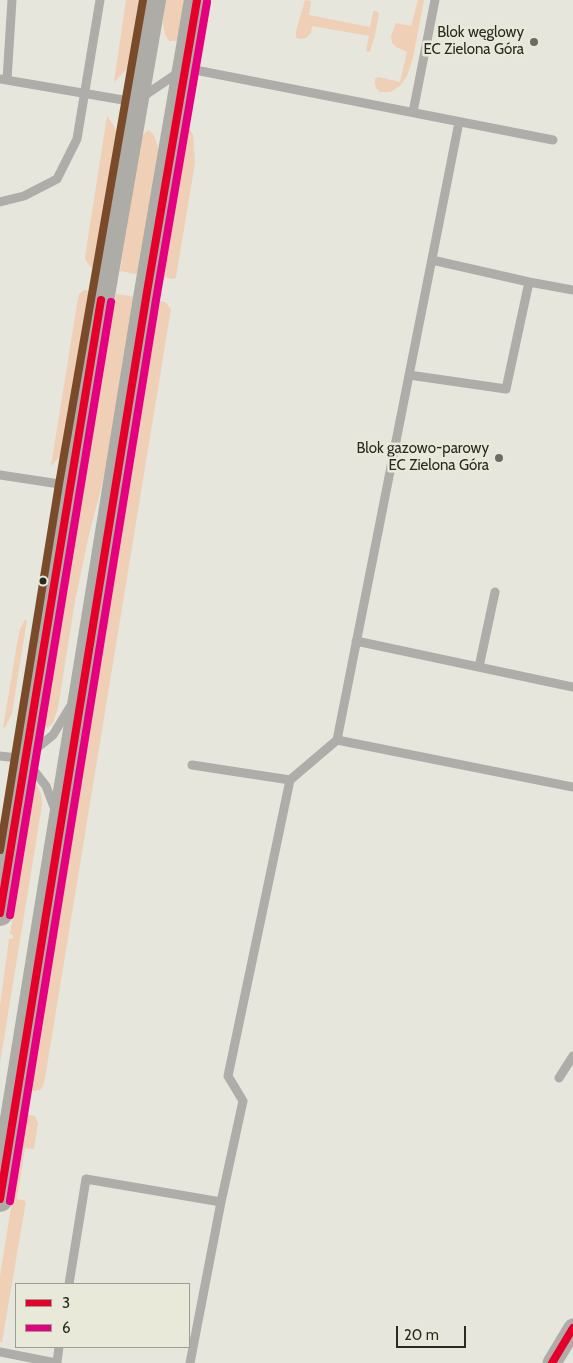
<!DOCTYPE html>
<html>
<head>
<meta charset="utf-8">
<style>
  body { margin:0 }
  #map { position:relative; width:573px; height:1363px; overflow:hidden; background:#e6e6dc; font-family:Cabin,sans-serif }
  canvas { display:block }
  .legend { position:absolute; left:15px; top:1283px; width:175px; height:65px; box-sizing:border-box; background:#e9e9d9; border:1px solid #9d9d91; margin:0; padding:6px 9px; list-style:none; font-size:15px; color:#2a2a24 }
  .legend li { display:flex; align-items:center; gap:10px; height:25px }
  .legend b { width:25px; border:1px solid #9d9d91 }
  .scale { position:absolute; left:396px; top:1326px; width:70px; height:22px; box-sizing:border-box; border:2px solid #2a2a24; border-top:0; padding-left:6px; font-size:15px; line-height:18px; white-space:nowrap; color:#2a2a24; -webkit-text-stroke:4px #e9e9d9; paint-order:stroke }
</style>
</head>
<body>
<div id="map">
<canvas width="573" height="1363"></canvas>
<ul class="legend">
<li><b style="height:6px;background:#e4002b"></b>3</li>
<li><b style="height:6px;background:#e5007d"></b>6</li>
</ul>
<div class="scale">20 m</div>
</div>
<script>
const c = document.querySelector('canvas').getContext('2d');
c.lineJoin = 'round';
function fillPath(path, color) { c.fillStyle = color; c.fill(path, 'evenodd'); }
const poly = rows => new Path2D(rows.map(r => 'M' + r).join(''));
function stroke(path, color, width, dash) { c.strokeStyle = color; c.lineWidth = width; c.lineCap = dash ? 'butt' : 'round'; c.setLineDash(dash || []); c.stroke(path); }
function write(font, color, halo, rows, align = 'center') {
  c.font = font + ' Cabin,sans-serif'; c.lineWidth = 5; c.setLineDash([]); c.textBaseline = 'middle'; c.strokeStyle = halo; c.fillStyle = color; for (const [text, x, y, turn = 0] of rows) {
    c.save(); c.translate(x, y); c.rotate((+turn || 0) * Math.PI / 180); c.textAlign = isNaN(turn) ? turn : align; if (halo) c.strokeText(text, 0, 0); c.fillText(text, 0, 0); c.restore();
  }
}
const green = poly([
  [126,0,140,0,132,55,128,68,114,82],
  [164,0,185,0,177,41,169,41,165,34,163,23],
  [305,0,311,1,309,15,370,27,373,13,374,11,377,11,379,14,375,35,370,52,366,51,369,36,312,26,311,33,306,38,301,39,296,38,296,31],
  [418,0,424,0,413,58,407,76,400,86,390,92,380,92,376,88,375,84,375,79,378,77,400,82,407,52,396,47,392,43,391,36,396,23,411,26],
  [107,116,114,126,117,134,95,268,91,267,86,261,85,257],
  [188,129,190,129,193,135,195,163,176,277,175,279,172,279,164,277],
  [149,130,154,135,159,151,140,275,120,271,141,136],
  [84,290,92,291,67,444,60,456,51,466,78,298,79,294],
  [116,294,137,297,110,454,89,535,75,601,58,708,53,723,48,728,44,726,44,722],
  [160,301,165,302,171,309,45,1078,43,1086,40,1090,34,1091,31,1090],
  [25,620,27,620,12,713,6,726,3,728,18,638,20,629],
  [37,785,41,794,42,805,0,1063,0,1006,9,939,13,938,13,935,10,934,32,800,35,786],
  [26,1114,35,1116,38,1123,34,1149,25,1148,17,1199,26,1201,2,1342,0,1342,0,1276]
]);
const lane = poly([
  [0,79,135,102,185,68,553,140],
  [7,80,12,0],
  [413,112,435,0],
  [459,122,337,740,573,787],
  [0,202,24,196,57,179,77,139,100,0],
  [529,282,573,290],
  [409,375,506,389,529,282,432,260],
  [0,475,66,485],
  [356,641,573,687],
  [479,667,495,592],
  [32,752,53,735,70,707],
  [0,756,25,759,46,786,54,807],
  [192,765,290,780],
  [559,1078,573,1056],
  [69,1284,86,1179,221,1202],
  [0,1352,56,1363],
  [57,1362,59,1347],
  [190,1363,221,1202,243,1101,228,1076,290,780,337,740]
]);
const street = poly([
  [552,1363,573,1328]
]);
const secondary = poly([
  [0,913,69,486,153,0],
  [0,1199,147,292,197,0]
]);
const bus1 = poly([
  [0,913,101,300],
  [0,1199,147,292,197,0],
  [552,1363,573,1328]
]);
const bus2 = poly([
  [10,915,111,302],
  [10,1201,157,294,207,2]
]);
const bus3 = poly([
  [0,850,59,484,143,0]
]);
const markers = [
  [534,42,5,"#6c6c64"],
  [499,458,5,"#6c6c64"],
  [43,581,4.5,"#2a2a24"]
];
const poiNames = [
  ["Blok węglowy",524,33],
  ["EC Zielona Góra",524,50],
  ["Blok gazowo-parowy",489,449],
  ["EC Zielona Góra",489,466]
];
fillPath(green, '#efcfb6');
stroke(lane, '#aeada9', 9);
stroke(street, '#aeada9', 19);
stroke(secondary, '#adaca7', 26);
stroke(bus1, '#e4002b', 8);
stroke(bus2, '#e5007d', 8);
stroke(bus3, '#7a4b2a', 8);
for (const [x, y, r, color] of markers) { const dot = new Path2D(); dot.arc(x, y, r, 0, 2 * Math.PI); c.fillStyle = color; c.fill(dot); stroke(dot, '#e9e9d9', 2); }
write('15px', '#2a2a24', '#e9e9d9', poiNames, 'right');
</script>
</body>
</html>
